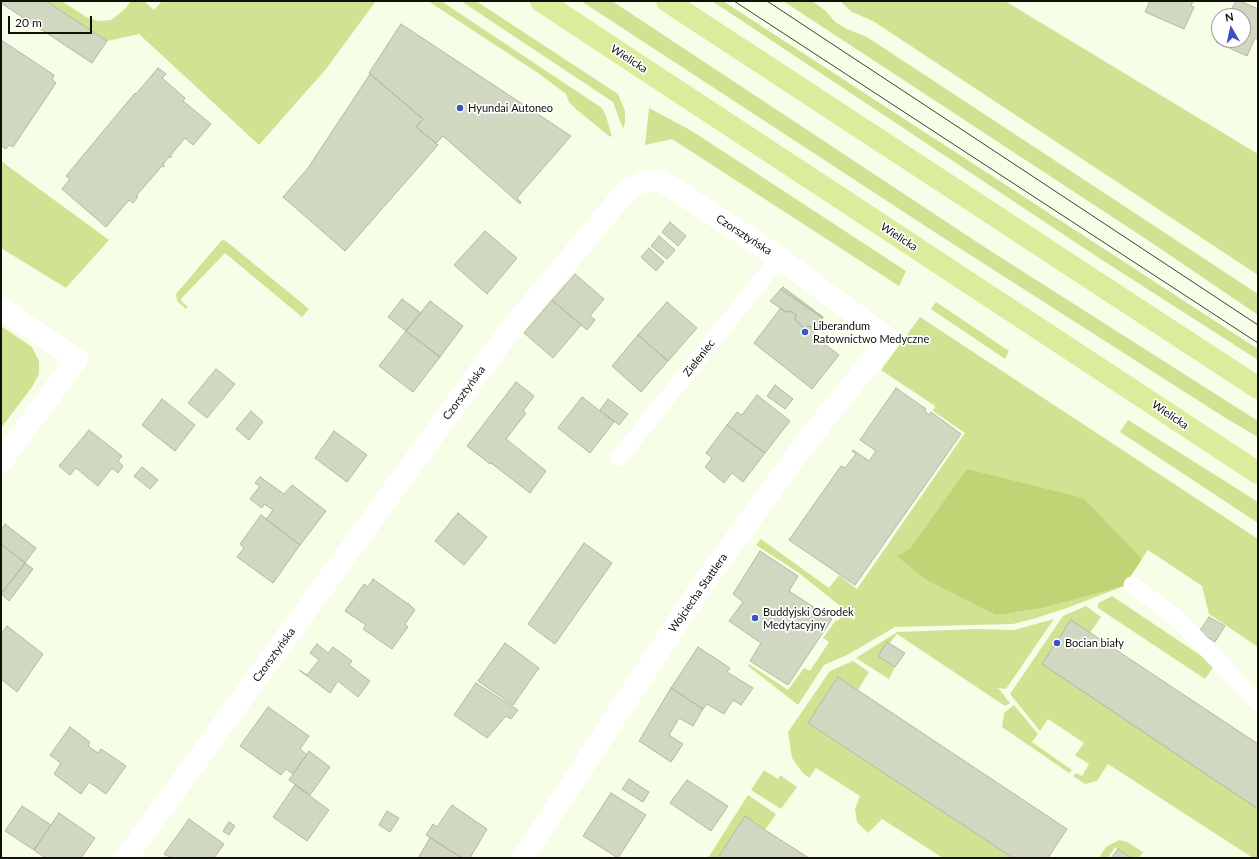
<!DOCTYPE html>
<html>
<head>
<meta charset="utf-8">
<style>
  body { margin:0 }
  #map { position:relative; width:1259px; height:859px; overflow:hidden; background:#f7fee7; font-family:Lato,sans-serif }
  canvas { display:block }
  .frame { position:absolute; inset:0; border:2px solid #0e1009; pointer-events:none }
  .north { position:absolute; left:1211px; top:8px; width:40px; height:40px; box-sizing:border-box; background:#fff; border:1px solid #9f9f9d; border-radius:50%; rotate:351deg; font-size:11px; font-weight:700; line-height:16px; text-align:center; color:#0e1009 }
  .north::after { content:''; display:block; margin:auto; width:14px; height:18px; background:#3c53c5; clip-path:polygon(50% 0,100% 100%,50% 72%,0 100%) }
  .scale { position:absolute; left:8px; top:16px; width:84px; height:18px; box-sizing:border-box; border:2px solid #0e1009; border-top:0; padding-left:5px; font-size:12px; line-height:14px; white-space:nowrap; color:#0e1009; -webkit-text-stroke:3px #fff; paint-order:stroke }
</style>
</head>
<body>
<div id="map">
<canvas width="1259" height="859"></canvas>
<div class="frame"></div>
<div class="north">N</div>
<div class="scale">20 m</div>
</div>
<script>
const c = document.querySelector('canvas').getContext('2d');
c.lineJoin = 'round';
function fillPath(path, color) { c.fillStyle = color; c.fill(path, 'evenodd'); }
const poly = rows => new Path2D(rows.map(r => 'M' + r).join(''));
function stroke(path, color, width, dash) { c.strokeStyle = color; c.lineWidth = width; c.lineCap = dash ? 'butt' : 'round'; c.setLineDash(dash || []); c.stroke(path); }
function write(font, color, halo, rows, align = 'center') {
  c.font = font + ' Lato,sans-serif'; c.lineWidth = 3.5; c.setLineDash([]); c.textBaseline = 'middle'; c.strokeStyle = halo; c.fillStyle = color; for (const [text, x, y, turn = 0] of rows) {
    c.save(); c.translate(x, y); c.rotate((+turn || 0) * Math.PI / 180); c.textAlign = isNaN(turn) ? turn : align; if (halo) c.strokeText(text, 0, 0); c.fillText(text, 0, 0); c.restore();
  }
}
const green = poly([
  [46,1,62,1,86,17,98,21,111,20,125,9,131,1,144,1,154,10,162,1,376,1,326,69,259,145,139,34,107,41],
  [428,1,441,1,602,108,606,116,612,137,609,136,577,110,569,102,566,94,538,73],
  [461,1,476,1,618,94,625,111,625,123,623,129,613,102],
  [581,1,612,1,986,248,1258,421,1258,437,1227,419,939,235],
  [712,1,723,1,1258,349,1258,360,1099,258],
  [783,1,812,1,826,11,835,22,847,29,867,37,1258,294,1258,315,1149,241],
  [840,1,1005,1,1258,154,1258,275,873,21,852,12],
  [649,108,692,131,906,271,899,286,672,139,645,145],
  [1,161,109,240,66,288,1,248],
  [223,240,226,241,309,309,302,317,225,253,181,299,182,302,188,307,186,309,177,301,176,294,221,241],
  [936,302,1009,351,1005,359,931,309],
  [920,317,1258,539,1258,647,1209,614,1202,586,1148,550,1124,586,1067,608,1033,619,1013,624,895,627,849,654,824,665,798,705,748,666,749,664,788,690,804,668,810,671,829,642,823,638,836,620,838,621,841,617,839,614,841,610,854,620,855,618,799,573,756,545,761,539,829,588,839,575,857,589,965,433,933,411,935,406,881,370],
  [1,326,32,347,39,361,39,374,32,387,1,428],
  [1128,420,1258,502,1258,523,1120,432],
  [1112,596,1215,665,1205,679,1098,608,1098,603],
  [1086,606,1101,617,1090,633,1258,809,1258,858,1253,858,1108,764,1097,781,1085,784,1073,776,1076,773,1082,776,1089,764,1075,755,1084,743,1048,719,1040,731,1010,694,1063,616],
  [1054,619,1006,689,996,688,999,689,1010,703,1005,706,897,634,890,643,887,642,879,656,895,667,889,679,856,658,897,632,976,629,1014,630],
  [853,661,869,672,858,690,838,677,808,723,1013,858,943,858,882,819,868,833,857,822,855,809,860,796,816,768,809,778,802,772,792,758,788,732,830,671],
  [1014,705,1038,734,1032,742,1072,770,1069,773,1002,727,1004,713],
  [764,770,778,779,780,775,797,787,781,809,751,790],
  [748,795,776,814,765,830,745,816,718,858,708,858],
  [1119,840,1127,842,1143,852,1139,858,1131,858,1115,847,1108,858,1099,858,1106,847]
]);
const forest = poly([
  [967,469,1083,498,1142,559,1124,586,1041,608,996,615,925,579,897,556,910,549]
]);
const building = poly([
  [1,1,46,1,107,41,92,63,1,3,1,1],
  [1150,1,1193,1,1191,6,1194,7,1184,29,1145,12,1150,1],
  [1236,1,1240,1,1258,9,1258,39,1255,38,1247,56,1216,42,1219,36,1219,40,1243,40,1243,16,1228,16,1236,1],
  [401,24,571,136,517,198,521,202,520,204,443,136,436,143,416,127,423,119,369,73,401,24],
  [1,40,54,75,52,80,56,83,13,147,9,145,6,149,1,146,1,40],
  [158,68,166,74,162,78,185,98,183,101,211,124,193,145,185,138,170,156,172,157,169,157,163,164,164,166,164,167,162,166,136,196,138,197,133,203,129,200,106,227,62,189,70,179,66,176,135,93,136,94,158,68],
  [370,74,423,119,416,127,438,145,345,251,283,197,308,168,370,74],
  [670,222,686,236,678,246,662,232,670,222],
  [485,231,517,258,487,294,454,265,485,231],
  [659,236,675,250,667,259,651,246,659,236],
  [649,248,664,262,656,271,641,257,649,248],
  [575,274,604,299,590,316,595,320,587,330,552,300,575,274],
  [783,287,823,317,823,318,781,289,783,287],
  [781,289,823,318,814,330,809,326,804,328,795,320,796,315,790,311,786,312,770,301,781,289],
  [402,299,421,313,406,331,388,317,402,299],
  [552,300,581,325,553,358,524,333,552,300],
  [430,301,463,326,440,357,406,331,430,301],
  [667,302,697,328,668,361,638,335,667,302],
  [780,309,786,312,790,311,796,315,795,320,804,328,809,326,814,330,814,336,839,355,812,389,754,343,780,309],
  [406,331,440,357,413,392,379,366,406,331],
  [638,335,668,361,641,392,612,366,638,335],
  [216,369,235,384,207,418,188,403,216,369],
  [516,382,534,396,523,411,526,413,506,439,546,471,530,493,491,463,490,464,467,446,516,382],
  [775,385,793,399,785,409,767,396,775,385],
  [896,388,926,409,925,411,929,415,931,412,961,434,855,585,789,540,841,466,845,468,856,454,852,451,853,450,869,461,876,451,860,440,896,388],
  [757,395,790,421,765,453,727,425,737,412,742,415,757,395],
  [582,397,614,422,590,453,558,428,582,397],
  [162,399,195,425,175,451,142,425,162,399],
  [608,399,628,414,619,425,600,410,608,399],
  [251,411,263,422,249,440,236,429,251,411],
  [727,425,765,453,743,482,732,473,724,483,705,467,712,458,706,453,727,425],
  [89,430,122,456,118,461,123,466,118,473,112,468,98,486,76,468,70,475,59,466,89,430],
  [334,431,367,455,347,482,315,458,334,431],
  [142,467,158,480,150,489,134,476,142,467],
  [260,477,284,494,292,485,326,511,300,545,266,519,273,510,264,504,262,508,250,499,260,486,255,483,260,477],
  [458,513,487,537,464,565,435,541,458,513],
  [261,515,300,545,273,583,237,557,244,548,240,544,261,515],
  [5,524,36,548,25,563,1,544,1,530,5,524],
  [584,543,612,563,555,644,528,624,584,543],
  [1,544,25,563,1,594,1,544],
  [760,551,798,576,789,591,832,619,788,685,750,661,761,643,729,621,743,602,733,594,760,551],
  [25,563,33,569,9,601,1,594,25,563],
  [373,579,408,604,408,603,415,610,405,624,408,627,392,649,363,629,366,625,345,611,364,584,368,587,373,579],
  [1209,617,1225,626,1215,642,1199,632,1209,617],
  [1071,620,1258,744,1258,809,1042,664,1071,620],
  [7,626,43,654,17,692,1,679,1,634,7,626],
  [887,642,905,653,895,667,878,656,887,642],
  [505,643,539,668,513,705,478,681,505,643],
  [317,644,328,653,333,647,352,661,349,665,370,681,358,697,338,681,330,693,299,670,307,675,319,660,310,653,317,644],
  [698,647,730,668,727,672,753,688,741,705,733,700,724,714,707,704,703,709,671,688,698,647],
  [838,677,1067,829,1048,858,1013,858,808,723,838,677],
  [476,683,518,710,511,719,506,716,487,738,454,715,476,683],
  [671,688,703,709,693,726,679,718,669,735,683,744,671,762,639,741,671,688],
  [268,707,309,736,300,749,307,755,293,774,286,769,281,775,240,746,268,707],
  [70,727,90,742,88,746,98,753,101,749,126,766,106,794,89,782,81,794,54,774,61,763,50,755,70,727],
  [309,751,330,767,310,795,289,780,309,751],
  [629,779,649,792,643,802,622,789,629,779],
  [687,780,728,806,711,831,670,803,687,780],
  [295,785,329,810,307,841,273,817,295,785],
  [611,793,646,815,618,858,583,836,611,793],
  [452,805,487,829,470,858,462,858,426,835,433,824,437,827,452,805],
  [22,806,51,825,34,850,5,831,22,806],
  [387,811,399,818,390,832,379,825,387,811],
  [59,813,95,838,81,858,45,858,34,850,59,813],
  [745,816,765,830,809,858,718,858,745,816],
  [189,819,224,844,214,858,171,858,164,854,189,819],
  [229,822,235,826,229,835,223,831,229,822],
  [430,838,462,858,418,858,430,838],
  [1118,849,1131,858,1111,858,1118,849]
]);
const service = poly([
  [619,458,779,258],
  [1132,585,1177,618,1258,703]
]);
const minor = poly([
  [1,308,77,359,1,462],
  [126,858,509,331,628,189,643,182,658,180,673,188,779,258,889,339,807,441,701,587,523,858]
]);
const primary = poly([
  [541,1,1258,473],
  [667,1,1258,388]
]);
const tram = poly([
  [734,1,1258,343],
  [767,1,1258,325]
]);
const markers = [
  [460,108,4,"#3c53c5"],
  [805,332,4,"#3c53c5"],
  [755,618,4,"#3c53c5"],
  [1057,643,4,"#3c53c5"]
];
const streetNames = [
  ["Wielicka",629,59,33],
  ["Czorsztyńska",744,235,33],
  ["Wielicka",899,237,33],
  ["Zieleniec",699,358,-52],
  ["Czorsztyńska",464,393,-54],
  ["Wielicka",1170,415,34],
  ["Wojciecha Stattlera",698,593,-55],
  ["Czorsztyńska",274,655,-54]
];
const poiNames = [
  ["Hyundai Autoneo",468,108],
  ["Liberandum",813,326],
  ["Ratownictwo Medyczne",813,339],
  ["Buddyjski Ośrodek",763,612],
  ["Medytacyjny",763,625],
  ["Bocian biały",1065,643]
];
fillPath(green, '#cfe392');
fillPath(forest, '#bfd575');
fillPath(building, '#d1d8c1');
stroke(building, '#b2b8a2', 1);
stroke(service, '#fff', 17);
stroke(minor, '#fff', 22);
stroke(primary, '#dbec9d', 22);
stroke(tram, '#3e4137', 1);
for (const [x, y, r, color] of markers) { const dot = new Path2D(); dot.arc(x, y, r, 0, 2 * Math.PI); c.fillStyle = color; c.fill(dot); stroke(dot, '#fff', 1.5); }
write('11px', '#0e1009', '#fff', streetNames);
write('11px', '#0e1009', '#fff', poiNames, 'left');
</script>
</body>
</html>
